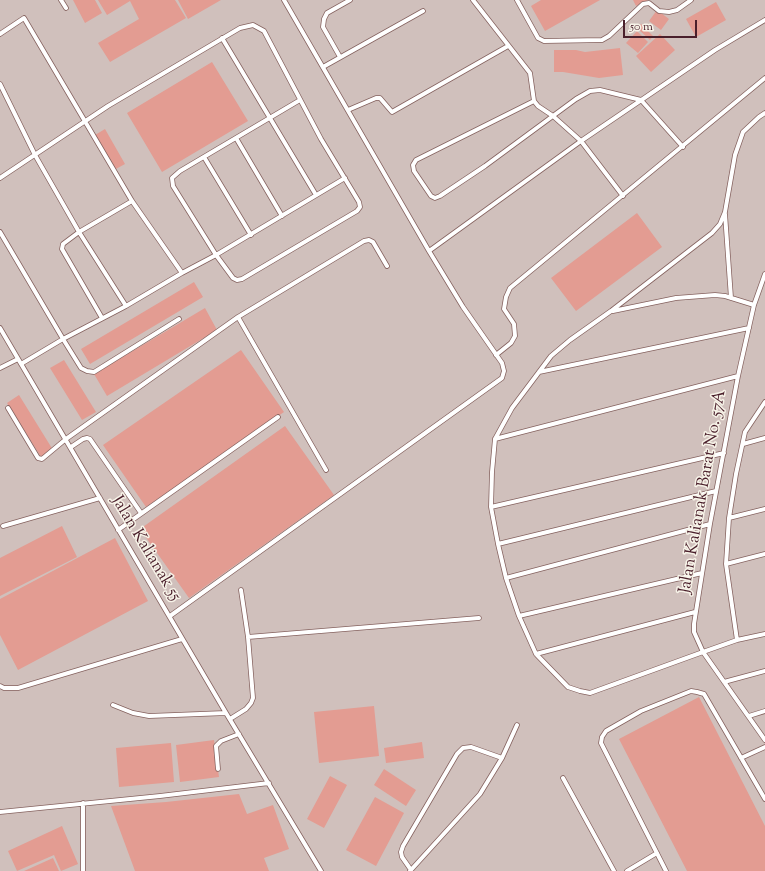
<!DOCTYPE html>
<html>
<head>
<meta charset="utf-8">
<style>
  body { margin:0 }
  #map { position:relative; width:765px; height:871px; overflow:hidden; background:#f3ddc0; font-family:"Sorts Mill Goudy",serif }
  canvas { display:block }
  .scale { position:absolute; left:623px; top:20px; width:74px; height:18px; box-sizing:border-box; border:2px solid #4a1f2b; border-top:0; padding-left:5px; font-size:12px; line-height:14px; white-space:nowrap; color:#4a1f2b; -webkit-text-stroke:3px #f7f3e8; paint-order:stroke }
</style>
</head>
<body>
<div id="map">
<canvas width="765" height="871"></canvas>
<div class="scale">50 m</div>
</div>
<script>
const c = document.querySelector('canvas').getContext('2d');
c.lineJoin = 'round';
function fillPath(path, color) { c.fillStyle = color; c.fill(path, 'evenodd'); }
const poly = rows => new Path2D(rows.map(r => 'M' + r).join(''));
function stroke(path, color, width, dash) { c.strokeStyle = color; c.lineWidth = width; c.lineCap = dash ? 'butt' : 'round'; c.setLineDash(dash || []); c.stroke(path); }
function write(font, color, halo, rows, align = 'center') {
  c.font = font + ' "Sorts Mill Goudy",serif'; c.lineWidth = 3; c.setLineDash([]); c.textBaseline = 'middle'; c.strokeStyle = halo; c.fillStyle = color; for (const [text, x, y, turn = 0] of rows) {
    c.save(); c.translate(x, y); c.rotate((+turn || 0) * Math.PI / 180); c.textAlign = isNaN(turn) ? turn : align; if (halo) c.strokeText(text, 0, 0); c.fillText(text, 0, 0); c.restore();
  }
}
const industrial = poly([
  [0,0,765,0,765,871,0,871]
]);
const building = poly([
  [73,0,95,0,102,13,85,23],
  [98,0,175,0,186,18,110,62,98,43,139,19,130,1,107,15],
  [178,0,221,0,188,19],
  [541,0,600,0,545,31,531,6],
  [633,0,648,0,636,6],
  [716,2,726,20,696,37,686,19],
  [657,10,669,19,661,30,649,21],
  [641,24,653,36,650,40,637,28],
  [637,31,648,42,638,53,626,43],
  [660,34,675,50,651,72,636,56],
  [620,48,623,75,599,78,563,72,554,72,554,50,576,50,585,52],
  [212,62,248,121,162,172,127,113],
  [105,129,125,164,114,170,95,135],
  [637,213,662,247,576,311,551,278],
  [194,282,203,297,90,364,81,349],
  [205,308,217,330,107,396,94,374],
  [241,350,284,412,146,507,103,445],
  [64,360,96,412,82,420,50,368],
  [19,395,53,450,41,457,7,403],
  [285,426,334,495,189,598,140,529],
  [62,526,77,557,0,596,0,558],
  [115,538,148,601,18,670,0,635,0,599],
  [699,697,765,826,765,871,687,871,619,739],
  [374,706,379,756,319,763,314,712],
  [214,740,219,777,180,782,176,745],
  [422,742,424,758,386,763,384,748],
  [171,743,174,782,119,787,116,748],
  [384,769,416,790,406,806,374,785],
  [330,776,347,785,324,828,307,819],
  [239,794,247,814,273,805,289,849,264,858,269,871,135,871,111,806,166,802],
  [375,797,404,813,376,866,346,850],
  [62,826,78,864,61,871,54,855,17,871,8,851],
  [53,858,59,871,24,871]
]);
const lane = poly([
  [61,0,66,8],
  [473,0,530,73,534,101,538,106,553,116,581,141,623,196],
  [517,0,538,38,544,41,602,40,609,36,643,4,649,3,659,11,669,12,677,10,691,0],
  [0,34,24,18,132,201,182,273],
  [222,38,316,195],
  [340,57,323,27,324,19,327,13,350,0],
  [323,67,423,11],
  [0,84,35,155,79,232,126,306],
  [534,101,416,160,413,165,414,171,431,196,435,198,440,196,485,166,576,99,590,91,600,90,641,100,683,147],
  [348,110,376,98,380,98,392,112,508,46],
  [765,113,759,117,743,132,735,155,725,212,720,224,712,233,611,311,570,340,551,356,512,408,495,439,492,472,491,507,498,544,506,578,519,616,536,654,568,687,580,691,590,693,703,652,765,740],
  [236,138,282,216],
  [204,157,251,235],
  [0,178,108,106,240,28,253,25,264,31,321,139,359,202,360,207,357,211,242,279,237,280,233,278,216,255,173,186,172,178,180,171,300,100],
  [725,214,731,298],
  [0,232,63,339,126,306,182,273,216,255,345,178],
  [429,251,581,141,715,50,765,20],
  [765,274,754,305,738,376,710,524,694,624,694,632,703,652,737,640,765,634],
  [613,311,676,298,715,295,725,296,754,305],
  [238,317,326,470],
  [102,318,62,249,63,244,79,232,132,201],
  [0,328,226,713,321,871],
  [496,355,511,343,515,336,514,324,504,309,506,297,510,288,765,78],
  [21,364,63,339,81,368,87,371,94,372,179,319],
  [0,368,18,359],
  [539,372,749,328],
  [8,408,38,458,42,459,66,439,238,317,364,241,369,240,373,242,387,266],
  [495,439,738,376],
  [743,444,765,438],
  [71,447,83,439,87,438,90,439,141,513],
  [491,507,724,453],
  [729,518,765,509],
  [3,526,100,498],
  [118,530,278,417],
  [498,544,716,491],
  [726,564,765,554],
  [506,578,710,524],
  [241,590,248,637],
  [170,616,502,378,504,371,502,363,463,307,429,251,284,0],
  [519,616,702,573],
  [737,640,726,564,729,518,736,474,745,432,765,402],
  [536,654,695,612],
  [724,682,765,671],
  [0,686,4,688,18,688,182,639],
  [113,705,133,713,149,716,226,713],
  [749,716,765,711],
  [230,719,246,709,251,703,253,698,248,637,479,618],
  [741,758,765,747],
  [218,769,216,746,221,741,239,734],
  [563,778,614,871],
  [0,812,160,796,269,783],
  [411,870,402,857,401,852,403,846,457,754,463,748,471,747,502,758],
  [83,871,83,803],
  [410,871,480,794,502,758,517,725],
  [627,871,657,853],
  [666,871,601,743,602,737,606,731,641,711,691,691,697,692,704,694,765,799]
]);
const streetNames = [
  ["Jalan Kalianak Barat No. 57A",704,492,-80],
  ["Jalan Kalianak 55",145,549,59]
];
fillPath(industrial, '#d0c0bc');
fillPath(building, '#e39c92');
stroke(lane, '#85625f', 5.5);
stroke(lane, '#fff', 4);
write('17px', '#4a1f2b', '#f7f3e8', streetNames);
</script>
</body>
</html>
